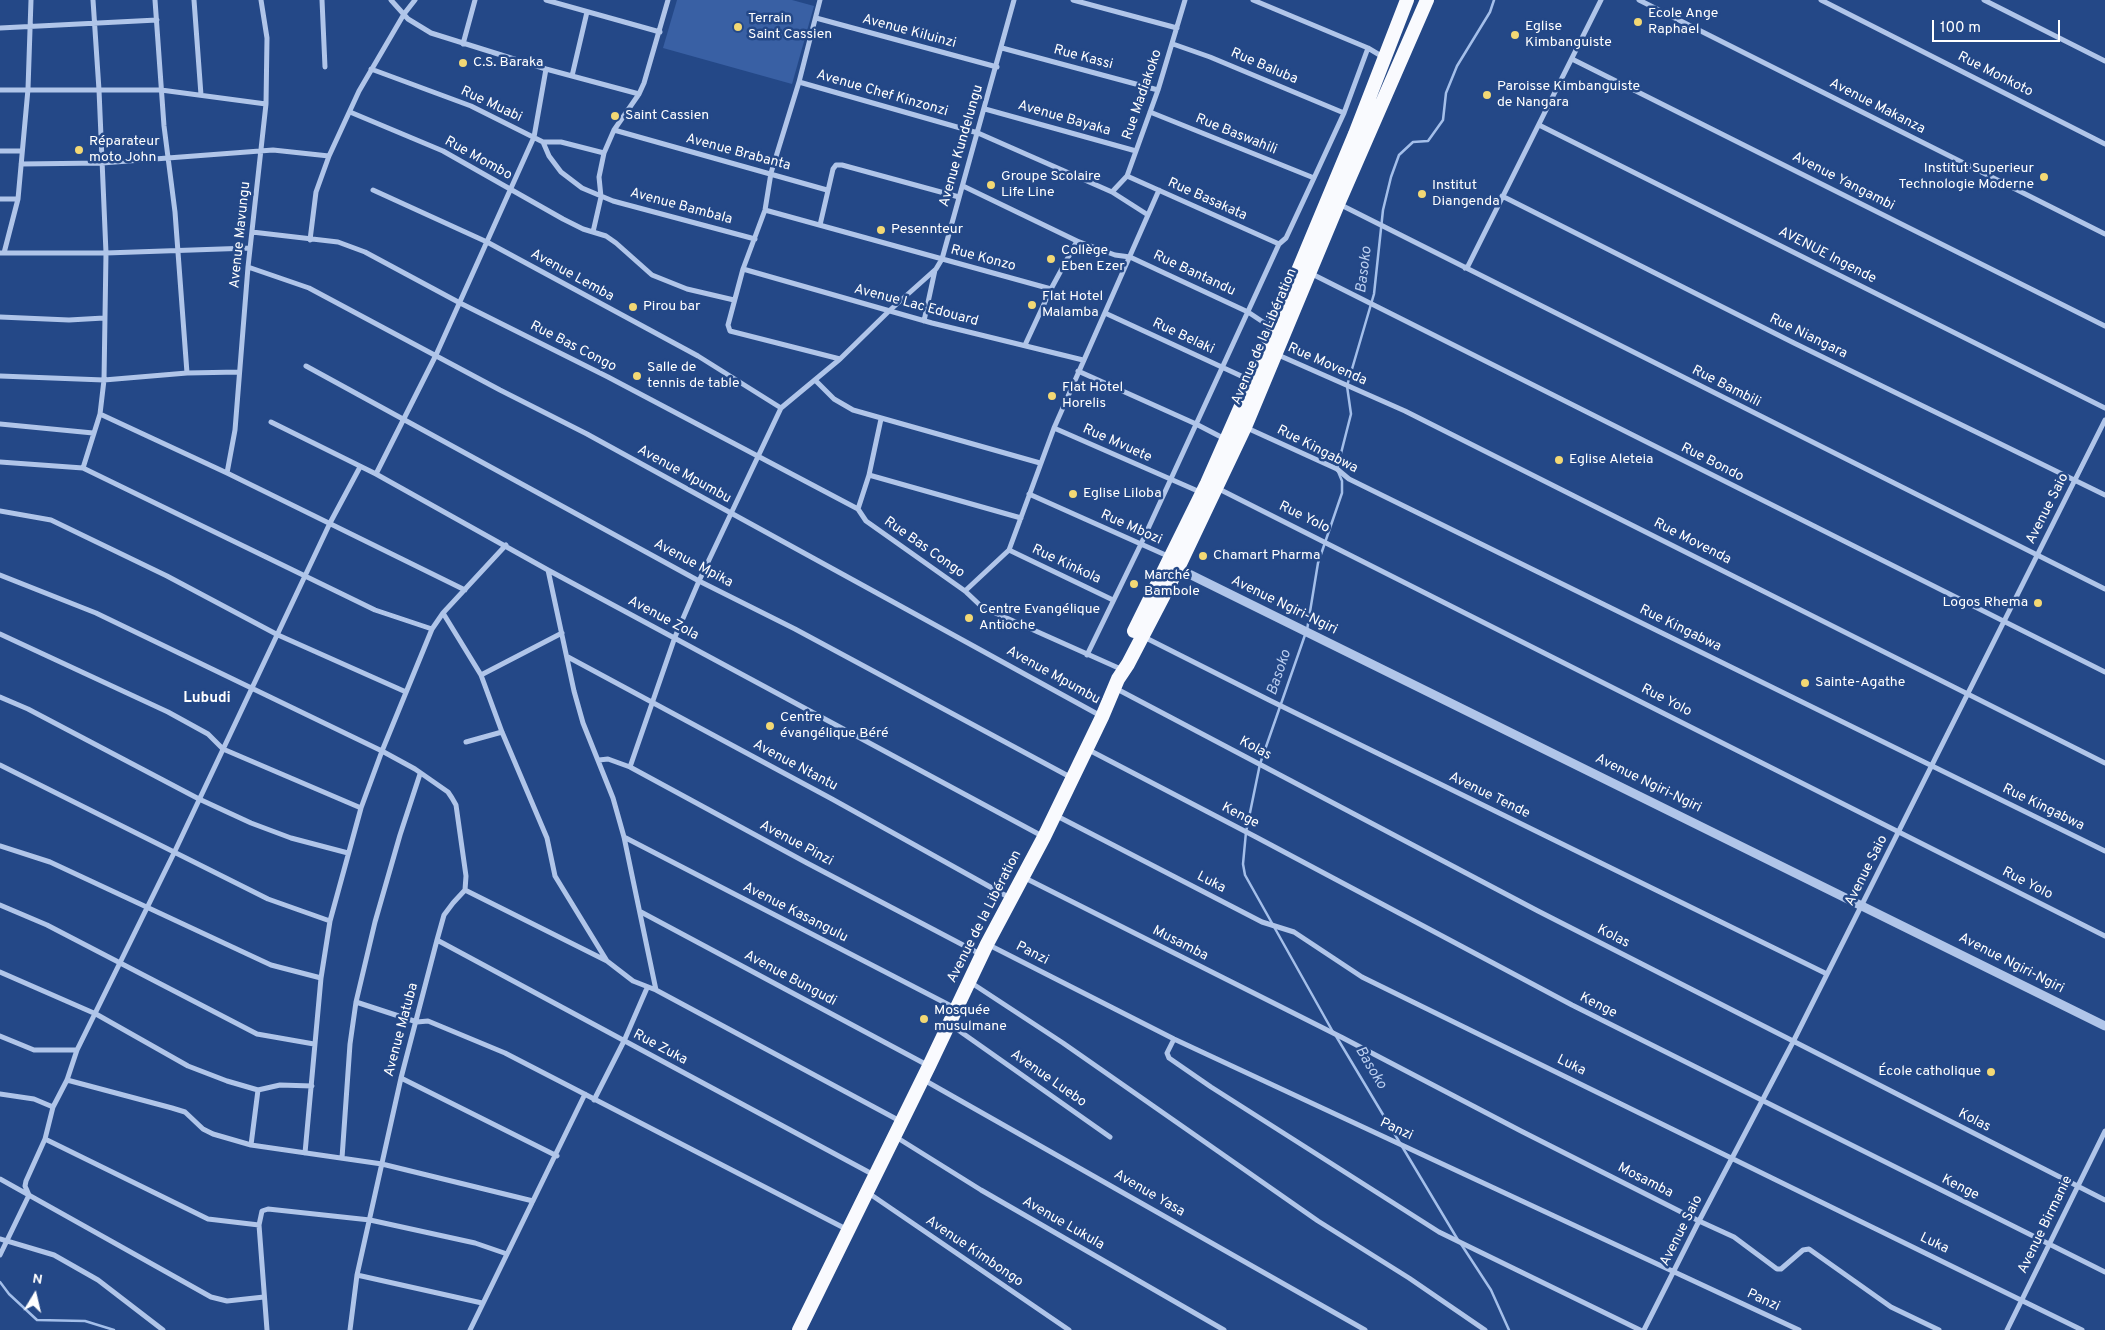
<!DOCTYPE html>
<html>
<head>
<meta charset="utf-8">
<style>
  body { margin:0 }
  #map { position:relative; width:2105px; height:1330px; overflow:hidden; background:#244887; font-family:Overpass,sans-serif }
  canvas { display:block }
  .north { position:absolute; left:10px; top:1270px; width:50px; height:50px; -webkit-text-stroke:4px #244887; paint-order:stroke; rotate:9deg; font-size:14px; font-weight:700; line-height:20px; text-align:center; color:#fff }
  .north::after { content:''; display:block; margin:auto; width:18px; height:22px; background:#fff; clip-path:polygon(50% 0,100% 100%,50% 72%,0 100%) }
  .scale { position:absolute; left:1932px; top:20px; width:128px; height:22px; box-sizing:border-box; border:2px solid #fff; border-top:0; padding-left:6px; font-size:15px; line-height:18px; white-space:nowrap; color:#fff; -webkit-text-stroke:4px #244887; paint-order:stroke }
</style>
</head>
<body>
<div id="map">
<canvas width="2105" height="1330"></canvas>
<div class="north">N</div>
<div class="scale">100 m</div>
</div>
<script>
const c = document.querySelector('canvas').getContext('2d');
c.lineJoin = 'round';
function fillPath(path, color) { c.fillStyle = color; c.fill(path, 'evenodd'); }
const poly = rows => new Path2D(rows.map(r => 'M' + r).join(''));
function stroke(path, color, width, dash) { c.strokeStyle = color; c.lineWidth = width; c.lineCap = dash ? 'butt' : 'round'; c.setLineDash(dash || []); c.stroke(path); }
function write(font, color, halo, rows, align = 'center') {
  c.font = font + ' Overpass,sans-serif'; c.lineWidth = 5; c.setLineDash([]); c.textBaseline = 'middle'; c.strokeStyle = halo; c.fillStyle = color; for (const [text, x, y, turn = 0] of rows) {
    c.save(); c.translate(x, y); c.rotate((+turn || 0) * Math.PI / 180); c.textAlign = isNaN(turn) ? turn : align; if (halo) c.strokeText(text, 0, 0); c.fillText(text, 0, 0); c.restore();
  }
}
const green = poly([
  [677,0,792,0,814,6,792,84,663,48]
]);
const stream = poly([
  [1307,630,1318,563,1342,493,1342,481,1337,469,1351,414,1347,386,1374,294,1383,210,1391,177,1399,155,1413,142,1428,141,1443,120,1446,93,1457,66,1490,12,1494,0],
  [1305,635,1260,764,1246,832,1243,864,1245,875,1333,1032],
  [1336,1036,1458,1240],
  [1461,1244,1491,1290,1509,1330],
  [0,1282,9,1294,37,1320,85,1321,114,1330]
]);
const minor = poly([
  [155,0,164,126,175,212,187,373],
  [194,0,201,95],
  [322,0,325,67],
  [391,0,408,19,431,33,546,69,639,94],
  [546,0,660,32],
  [820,0,799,82,771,173,765,210,743,269,728,325,730,331,840,359],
  [1073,0,1177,28],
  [1253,0,1368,48,1383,57],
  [1639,0,2105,234],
  [1821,0,2105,144],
  [1984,0,2105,61],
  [816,18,997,67],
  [0,28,157,20],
  [463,44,475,0],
  [1173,44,1210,57,1344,113],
  [1002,48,1158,90],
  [1572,59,2105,326],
  [371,69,471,106,543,142,561,142,604,153],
  [572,76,587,12],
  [799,82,978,133,1112,192,1148,215],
  [0,90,161,90,266,104],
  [985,109,1136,151],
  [350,112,443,151,563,219,583,229,606,236,616,243,652,275,687,289,734,300],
  [1150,112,1314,178],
  [1539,125,2105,408],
  [614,130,827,190],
  [543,142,549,156,561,172,582,188,613,201,755,239],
  [0,151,22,151],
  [21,164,102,163,273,150,329,156],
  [1127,176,1279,244],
  [963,186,1077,241,1051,289,1025,345],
  [373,190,487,242,698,356,781,408],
  [1112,192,1127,176,1158,90,1185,0],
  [1502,196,1794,343,2105,495],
  [0,199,18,199,28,89,31,0],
  [1339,204,2105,589],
  [765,210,1051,289],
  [820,225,833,169,836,165,842,165,959,197],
  [252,232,338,242,365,252,460,303,608,377,858,509,866,521,965,591,982,607,1123,670],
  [593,232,601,197,599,177,604,153,614,130,639,94,644,83,668,0],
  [310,240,316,192,329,156,359,91,404,14,415,0],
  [1077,241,1115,255,1130,257,1248,312,1272,328],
  [0,253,106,253,250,248],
  [4,253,18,199],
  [248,267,309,288,500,390,587,434,1101,716],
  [1465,268,1468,266,1601,0],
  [743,269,932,323,1083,360],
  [1310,273,2105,672],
  [1105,313,1252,381],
  [0,317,69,320,104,318],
  [924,321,935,270],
  [1276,354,1405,411,2105,763],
  [306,366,699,581,795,629,1072,778],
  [1078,371,1196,424,1225,439],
  [0,376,104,380,187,373,239,372],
  [815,380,834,399,853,410,1040,463],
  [100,414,227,473,465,590],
  [271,422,376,474,548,570,1044,837],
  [0,424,93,433],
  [1054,428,1200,492],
  [1247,428,1337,469,1349,479,2105,851],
  [0,462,83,468,375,610,432,629],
  [83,468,100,414,104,380,106,253,99,90,93,0],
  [227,473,235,430,248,267,266,104,267,38,261,0],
  [376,474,436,355,534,137,546,69],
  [869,475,1021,518],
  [1217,488,2105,936],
  [1029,494,1170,557],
  [858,509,869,475,881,419],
  [0,511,51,520,167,576,278,635,406,692],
  [1009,550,1113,600],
  [548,570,574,691,583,723,613,798,624,837,656,990],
  [0,575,96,613,382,751,415,769,448,792,452,798,456,805,466,876,465,890,453,903,444,915,437,940,401,1078,357,1275,350,1330],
  [965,591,1009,550,1054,428,1159,190],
  [443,613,481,675,502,732,547,838,555,876,607,961],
  [0,634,168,712,208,734,223,749,361,808],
  [1144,637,1269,700,1827,974],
  [1087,655,1141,544,1279,244,1286,238,1314,178,1344,113,1368,48],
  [568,657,832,799,1010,898],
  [481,675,562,633],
  [1115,688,1538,911,2105,1200],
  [0,697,28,709,199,799,251,823,291,838,348,853],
  [466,742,502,732],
  [1087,749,1256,837,1572,1005,2105,1272],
  [599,760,608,759,630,767,807,863,982,955],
  [0,765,268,899,330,921],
  [630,767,675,637,699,581,781,408,840,359,889,311,936,269,942,259,1014,0],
  [1055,815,1262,922,1294,932,1362,977,2082,1330],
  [624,837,955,1008],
  [0,846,50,862,271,965,321,978],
  [1025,878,1343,1038,1521,1131,1699,1221,1734,1237,1777,1269,1781,1269,1803,1250,1809,1249,1891,1307,1939,1330],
  [465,890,607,961,633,981,656,990,900,1121],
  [0,905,47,925,257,1034,314,1044],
  [641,912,929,1066],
  [437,940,874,1175],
  [989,945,1174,1039,1799,1330],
  [0,972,96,1014,188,1066,227,1081,258,1090,280,1085,312,1086],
  [970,982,1063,1043,1318,1221,1409,1278,1485,1330],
  [356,1002,417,1022,428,1021,505,1053,848,1230],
  [951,1025,1110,1137],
  [0,1036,34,1050,77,1050],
  [1174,1039,1167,1053,1169,1058,1211,1087,1439,1232,1640,1330],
  [401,1078,557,1156],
  [67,1080,172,1108,185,1112,203,1129,213,1134,251,1145],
  [924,1080,1365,1330],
  [258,1090,251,1145,382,1164,533,1201],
  [0,1094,34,1099,53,1107],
  [594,1100,624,1041,647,988],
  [896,1137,981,1190,1224,1330],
  [45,1139,208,1219,259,1225],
  [305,1153,321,978,330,921,361,808,382,751,432,629,443,613,506,545],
  [342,1158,350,1044,356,1002,375,922,400,835,420,774],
  [0,1179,211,1297,227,1301,264,1297],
  [867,1192,1069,1330],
  [0,1239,54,1255,98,1280,163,1330],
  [0,1255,29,1195,25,1186,26,1181,45,1139,53,1107,67,1080,77,1050,174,853,330,523,360,467],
  [357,1275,482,1303],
  [267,1330,259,1225,262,1211,268,1209,370,1220,475,1243,507,1254],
  [470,1330,585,1094],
  [1644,1330,1699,1221,1793,1042,2105,420],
  [2007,1330,2105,1131]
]);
const tertiary = poly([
  [1175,567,2105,1026]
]);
const trunk = poly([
  [1134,631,1207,483,1252,381,1355,134,1407,0],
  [799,1330,929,1066,987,944,1044,837,1102,717,1118,679,1128,664,1178,568,1245,427,1338,204,1427,0]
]);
const markers = [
  [1638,22,5,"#f3d874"],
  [738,27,5,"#f3d874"],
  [1515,35,5,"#f3d874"],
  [463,63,5,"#f3d874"],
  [1487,95,5,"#f3d874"],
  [615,116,5,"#f3d874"],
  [79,150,5,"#f3d874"],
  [2044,177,5,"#f3d874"],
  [991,185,5,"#f3d874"],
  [1422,194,5,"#f3d874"],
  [881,230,5,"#f3d874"],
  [1051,259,5,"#f3d874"],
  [1032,305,5,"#f3d874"],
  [633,307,5,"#f3d874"],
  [637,376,5,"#f3d874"],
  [1052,396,5,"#f3d874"],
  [1559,460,5,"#f3d874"],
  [1073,494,5,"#f3d874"],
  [1203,556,5,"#f3d874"],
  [1134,584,5,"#f3d874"],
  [2038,603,5,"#f3d874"],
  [969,618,5,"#f3d874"],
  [1805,683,5,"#f3d874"],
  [770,726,5,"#f3d874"],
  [924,1019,5,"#f3d874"],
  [1991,1072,5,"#f3d874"]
];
const poiNames = [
  ["Ecole Ange",1648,14],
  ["Raphael",1648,30],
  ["Terrain",748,19],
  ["Saint Cassien",748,35],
  ["Eglise",1525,27],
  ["Kimbanguiste",1525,43],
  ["C.S. Baraka",473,63],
  ["Paroisse Kimbanguiste",1497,87],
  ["de Nangara",1497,103],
  ["Saint Cassien",625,116],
  ["Réparateur",89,142],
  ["moto John",89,158],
  ["Institut Superieur",2034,169,"right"],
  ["Technologie Moderne",2034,185,"right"],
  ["Groupe Scolaire",1001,177],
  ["Life Line",1001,193],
  ["Institut",1432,186],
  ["Diangenda",1432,202],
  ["Pesennteur",891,230],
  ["Collège",1061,251],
  ["Eben Ezer",1061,267],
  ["Flat Hotel",1042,297],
  ["Malamba",1042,313],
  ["Pirou bar",643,307],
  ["Salle de",647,368],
  ["tennis de table",647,384],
  ["Flat Hotel",1062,388],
  ["Horelis",1062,404],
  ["Eglise Aleteia",1569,460],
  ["Eglise Liloba",1083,494],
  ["Chamart Pharma",1213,556],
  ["Marché",1144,576],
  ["Bambole",1144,592],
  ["Logos Rhema",2028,603,"right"],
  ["Centre Evangélique",979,610],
  ["Antioche",979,626],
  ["Sainte-Agathe",1815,683],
  ["Centre",780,718],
  ["évangélique Béré",780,734],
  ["Mosquée",934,1011],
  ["musulmane",934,1027],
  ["École catholique",1981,1072,"right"]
];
const streetNames = [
  ["Avenue Kiluinzi",909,32,15],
  ["Rue Kassi",1083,58,15],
  ["Rue Baluba",1264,67,23],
  ["Rue Monkoto",1995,75,27],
  ["Avenue Chef Kinzonzi",882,94,16],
  ["Rue Madiakoko",1143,95,-71],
  ["Rue Muabi",491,105,25],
  ["Avenue Makanza",1877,107,27],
  ["Avenue Bayaka",1064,119,16],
  ["Rue Baswahili",1236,135,22],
  ["Avenue Kundelungu",962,146,-74],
  ["Avenue Brabanta",738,153,15],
  ["Rue Mombo",478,159,29],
  ["Avenue Yangambi",1843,182,27],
  ["Rue Basakata",1207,200,24],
  ["Avenue Bambala",681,207,15],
  ["Avenue Mavungu",241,235,-84],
  ["AVENUE Ingende",1827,256,27],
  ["Rue Konzo",983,259,15],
  ["Rue Bantandu",1194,274,25],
  ["Avenue Lemba",572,276,29],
  ["Avenue Lac Edouard",916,306,15],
  ["Rue Belaki",1183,337,25],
  ["Avenue de la Libération",1265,337,-67],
  ["Rue Niangara",1808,337,26],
  ["Rue Bas Congo",573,347,27],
  ["Rue Movenda",1327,365,24],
  ["Rue Bambili",1726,387,27],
  ["Rue Mvuete",1117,444,24],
  ["Rue Kingabwa",1317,450,27],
  ["Rue Bondo",1712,463,27],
  ["Avenue Mpumbu",684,475,29],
  ["Avenue Saio",2048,509,-63],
  ["Rue Yolo",1304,518,26],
  ["Rue Mbozi",1131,528,24],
  ["Rue Movenda",1692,542,27],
  ["Rue Bas Congo",924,548,35],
  ["Avenue Mpika",693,564,28],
  ["Rue Kinkola",1066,565,25],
  ["Avenue Ngiri-Ngiri",1284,606,26],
  ["Avenue Zola",663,619,28],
  ["Rue Kingabwa",1680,629,26],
  ["Avenue Mpumbu",1053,676,29],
  ["Rue Yolo",1666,701,27],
  ["Kolas",1255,749,28],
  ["Avenue Ntantu",795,766,28],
  ["Avenue Ngiri-Ngiri",1648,784,26],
  ["Avenue Tende",1489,796,26],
  ["Rue Kingabwa",2043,808,26],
  ["Kenge",1240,816,27],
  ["Avenue Pinzi",796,844,28],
  ["Avenue Saio",1867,871,-63],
  ["Luka",1211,883,27],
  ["Rue Yolo",2027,884,27],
  ["Avenue Kasangulu",795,913,27],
  ["Avenue de la Libération",985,917,-63],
  ["Kolas",1613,937,27],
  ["Musamba",1180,944,27],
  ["Panzi",1032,954,27],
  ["Avenue Ngiri-Ngiri",2011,964,27],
  ["Avenue Bungudi",790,979,28],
  ["Kenge",1598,1006,27],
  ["Avenue Matuba",402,1030,-75],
  ["Rue Zuka",660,1048,28],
  ["Luka",1571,1066,26],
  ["Avenue Luebo",1048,1079,35],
  ["Kolas",1974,1121,27],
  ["Panzi",1396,1130,25],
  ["Mosamba",1645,1181,27],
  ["Kenge",1960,1188,27],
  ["Avenue Yasa",1149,1194,30],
  ["Avenue Lukula",1063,1224,30],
  ["Avenue Birmanie",2046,1225,-64],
  ["Avenue Saio",1682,1231,-63],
  ["Luka",1934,1244,26],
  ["Avenue Kimbongo",974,1252,34],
  ["Panzi",1763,1301,25]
];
const waterNames = [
  ["Basoko",1365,270,-83],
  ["Basoko",1280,673,-71],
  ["Basoko",1370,1068,59]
];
const neighbourhoodNames = [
  ["Lubudi",207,699]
];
fillPath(green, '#3960a4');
stroke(stream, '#a4bfea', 2.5);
stroke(minor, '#b0c5e9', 5);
stroke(tertiary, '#b0c5e9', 9);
stroke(trunk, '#f9fafe', 14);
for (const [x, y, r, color] of markers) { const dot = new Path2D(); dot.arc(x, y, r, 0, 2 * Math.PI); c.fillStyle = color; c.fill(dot); stroke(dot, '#244887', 2); }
write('14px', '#fff', '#244887', poiNames, 'left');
write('14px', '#fff', '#244887', streetNames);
write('italic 15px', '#bbcff0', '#244887', waterNames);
write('bold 15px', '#fff', '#244887', neighbourhoodNames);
</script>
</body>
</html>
